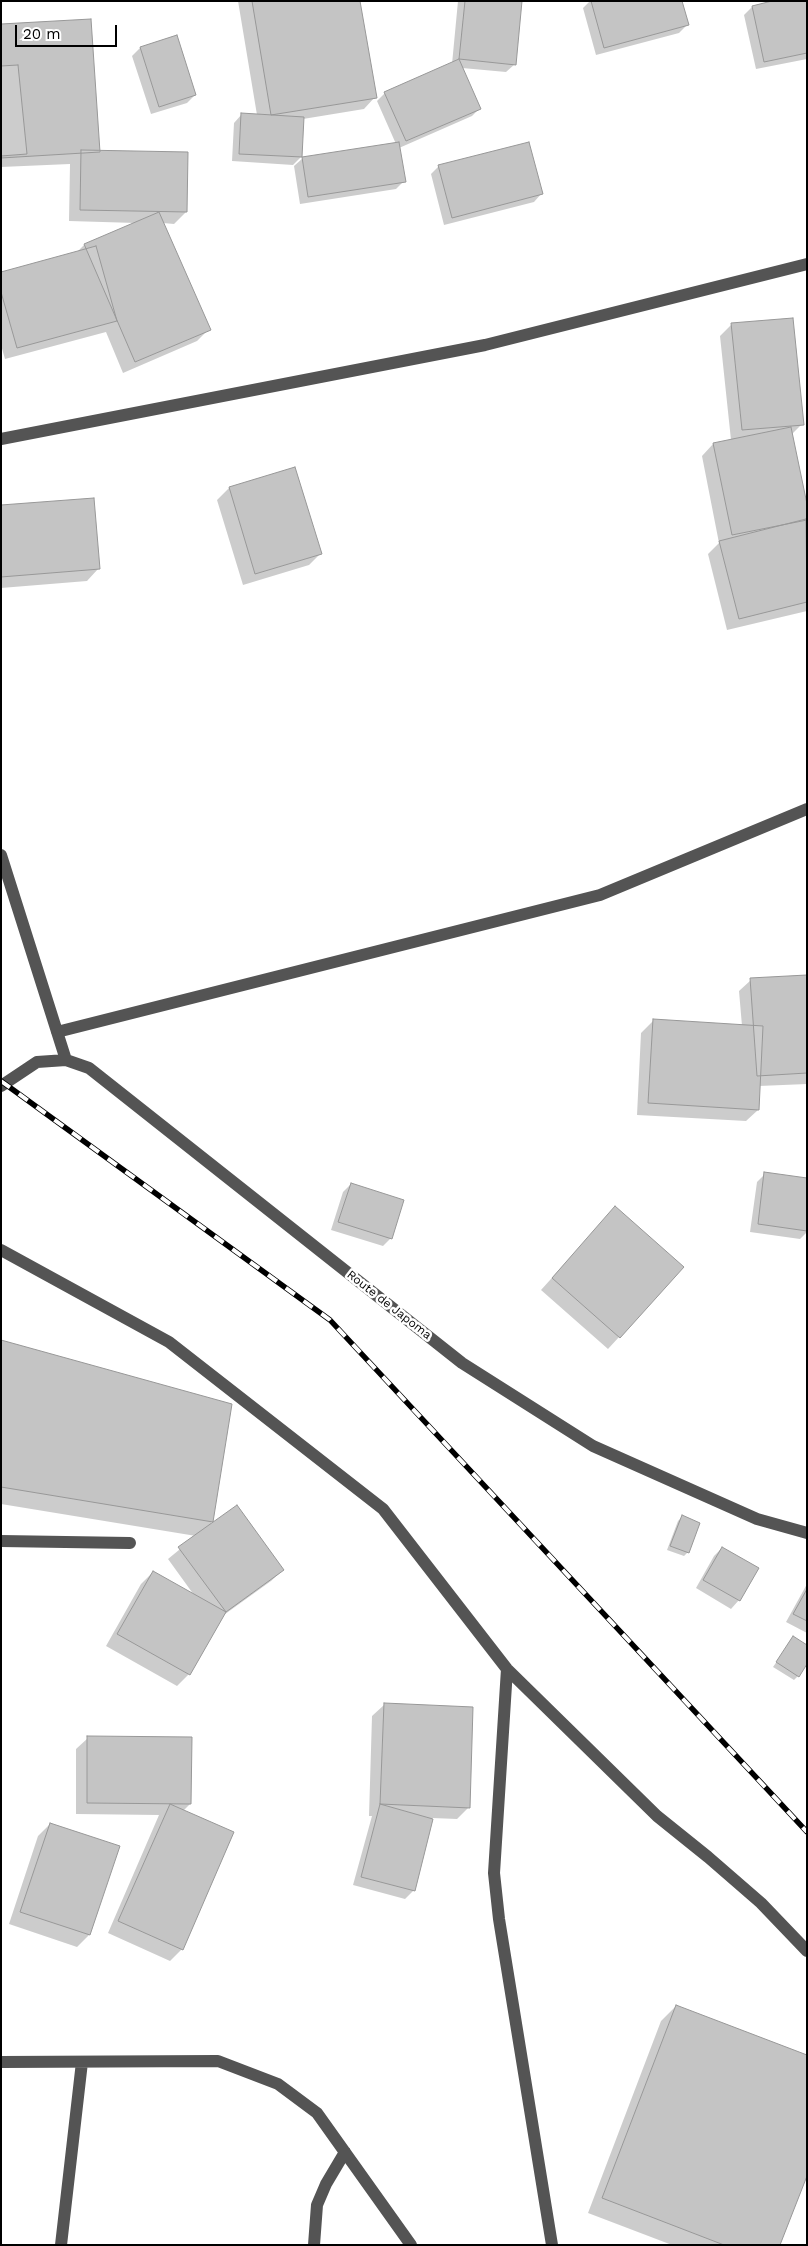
<!DOCTYPE html>
<html>
<head>
<meta charset="utf-8">
<style>
  body { margin:0 }
  #map { position:relative; width:808px; height:2246px; overflow:hidden; background:#fff; font-family:"Work Sans",sans-serif }
  canvas { display:block }
  .frame { position:absolute; inset:0; border:2px solid #000; pointer-events:none }
  .scale { position:absolute; left:15px; top:25px; width:102px; height:22px; box-sizing:border-box; border:2px solid #000; border-top:0; padding-left:6px; font-size:15px; line-height:18px; white-space:nowrap; color:#000; -webkit-text-stroke:4px #fff; paint-order:stroke }
</style>
</head>
<body>
<div id="map">
<canvas width="808" height="2246"></canvas>
<div class="frame"></div>
<div class="scale">20 m</div>
</div>
<script>
const c = document.querySelector('canvas').getContext('2d');
c.lineJoin = 'round';
function fillPath(path, color) { c.fillStyle = color; c.fill(path, 'evenodd'); }
const poly = rows => new Path2D(rows.map(r => 'M' + r).join(''));
function stroke(path, color, width, dash) { c.strokeStyle = color; c.lineWidth = width; c.lineCap = dash ? 'butt' : 'round'; c.setLineDash(dash || []); c.stroke(path); }
function write(font, color, halo, rows, align = 'center') {
  c.font = font + ' "Work Sans",sans-serif'; c.lineWidth = 5; c.setLineDash([]); c.textBaseline = 'middle'; c.strokeStyle = halo; c.fillStyle = color; for (const [text, x, y, turn = 0] of rows) {
    c.save(); c.translate(x, y); c.rotate((+turn || 0) * Math.PI / 180); c.textAlign = isNaN(turn) ? turn : align; if (halo) c.strokeText(text, 0, 0); c.fillText(text, 0, 0); c.restore();
  }
}
const shadow = poly([
  [238,1,359,1,375,97,364,109,303,119,301,157,293,165,232,161,234,123,242,114,257,115],
  [458,1,521,1,515,64,506,72,462,68,480,108,472,116,399,148,404,181,396,189,300,204,294,166,303,158,396,144,377,101,385,93,452,64],
  [590,1,681,1,687,25,679,33,596,55,583,8],
  [807,1,807,59,756,69,744,15,752,7],
  [1,26,99,151,186,212,174,224,163,223,209,329,197,341,123,373,106,332,5,359,1,345,1,273,77,252,84,245,136,223,69,221,70,164,1,167],
  [140,48,195,95,187,103,151,114,132,56],
  [439,166,542,193,534,202,444,225,431,174],
  [732,324,802,424,791,435,807,511,807,611,727,630,708,554,719,543,702,456,713,444,731,440,720,336],
  [295,468,321,553,309,565,243,585,217,500,229,488],
  [1,507,98,569,87,581,1,588],
  [807,976,807,1084,759,1086,758,1110,746,1121,637,1115,641,1033,653,1021,742,1026,739,991,751,980],
  [765,1174,807,1179,807,1232,800,1239,750,1232,757,1182],
  [351,1184,391,1238,383,1246,331,1230,343,1192],
  [604,1220,619,1337,608,1349,541,1290],
  [1,1341,231,1405,211,1525,283,1570,271,1581,221,1617,189,1674,177,1686,106,1646,141,1584,153,1572,194,1595,168,1559,196,1536,1,1504],
  [682,1517,699,1523,687,1553,684,1556,667,1550,678,1521],
  [722,1548,739,1600,731,1609,696,1588,714,1556],
  [807,1584,807,1633,786,1622],
  [793,1638,798,1676,794,1680,773,1667],
  [384,1705,468,1808,457,1819,432,1818,414,1890,405,1899,353,1885,372,1816,369,1816,372,1716],
  [88,1738,190,1804,183,1811,182,1949,170,1961,108,1933,159,1815,76,1814,76,1749],
  [50,1824,118,1847,89,1935,77,1947,9,1924,38,1836],
  [676,2006,779,2245,672,2245,588,2213,661,2021]
]);
const building = poly([
  [252,1,360,1,377,98,271,115,252,1],
  [465,1,522,1,516,65,459,59,465,1],
  [591,1,682,1,689,25,604,48,591,1],
  [772,1,807,1,807,53,764,62,752,6,772,1],
  [91,19,100,152,1,158,1,24,91,19],
  [177,35,196,95,159,107,140,47,177,35],
  [459,59,481,109,406,141,384,92,459,59],
  [18,65,27,154,1,156,1,66,18,65],
  [241,113,304,117,302,157,239,154,241,113],
  [399,142,406,182,308,197,302,157,399,142],
  [529,142,543,194,452,218,438,165,529,142],
  [81,150,188,152,187,212,80,210,81,150],
  [159,212,211,330,135,362,84,244,159,212],
  [96,246,117,321,17,348,1,292,1,272,96,246],
  [793,318,804,425,742,430,731,323,793,318],
  [791,427,807,504,807,520,732,535,713,443,791,427],
  [295,467,322,554,255,574,229,487,295,467],
  [94,498,100,569,1,577,1,505,94,498],
  [806,519,807,602,739,619,719,541,806,519],
  [807,975,807,1073,757,1076,750,978,807,975],
  [653,1019,763,1026,759,1110,648,1103,653,1019],
  [764,1172,807,1178,807,1231,758,1224,764,1172],
  [351,1183,404,1200,392,1239,338,1222,351,1183],
  [615,1206,684,1267,620,1338,552,1278,615,1206],
  [1,1340,232,1404,213,1522,1,1487,1,1340],
  [237,1505,284,1570,226,1612,178,1547,237,1505],
  [682,1515,700,1523,689,1553,670,1546,682,1515],
  [722,1547,759,1568,740,1601,703,1580,722,1547],
  [153,1571,226,1612,190,1675,117,1634,153,1571],
  [807,1589,807,1621,793,1614,807,1589],
  [793,1636,807,1645,807,1664,799,1677,776,1662,793,1636],
  [384,1703,473,1707,470,1808,380,1804,384,1703],
  [87,1736,192,1737,191,1804,87,1803,87,1736],
  [170,1804,234,1832,183,1950,118,1921,170,1804],
  [380,1804,433,1819,415,1891,361,1877,380,1804],
  [50,1823,120,1846,90,1935,20,1912,50,1823],
  [676,2005,807,2055,807,2176,780,2245,724,2245,602,2198,676,2005]
]);
const minor = poly([
  [1,439,485,345,807,264],
  [1,855,66,1060],
  [57,1032,600,895,807,809],
  [1,1086,37,1062,66,1060,89,1068,462,1363,593,1446,757,1519,807,1533],
  [1,1250,169,1342,383,1509,507,1669,657,1816,708,1857,761,1903,807,1951],
  [1,1541,130,1543],
  [507,1669,494,1873,499,1919,552,2245],
  [1,2062,218,2061,278,2084,317,2113,411,2245],
  [61,2245,82,2062],
  [314,2245,317,2205,326,2184,345,2152]
]);
const rail = poly([
  [1,1081,330,1320,807,1832]
]);
const streetNames = [
  ["Route de Japoma",389,1305,38]
];
fillPath(shadow, '#0003');
fillPath(building, '#c4c4c4');
stroke(building, '#989898', 1);
stroke(minor, '#545454', 12);
stroke(rail, '#000', 5.5);
stroke(rail, '#fff', 4, [11]);
write('12px', '#000', '#fff', streetNames);
</script>
</body>
</html>
